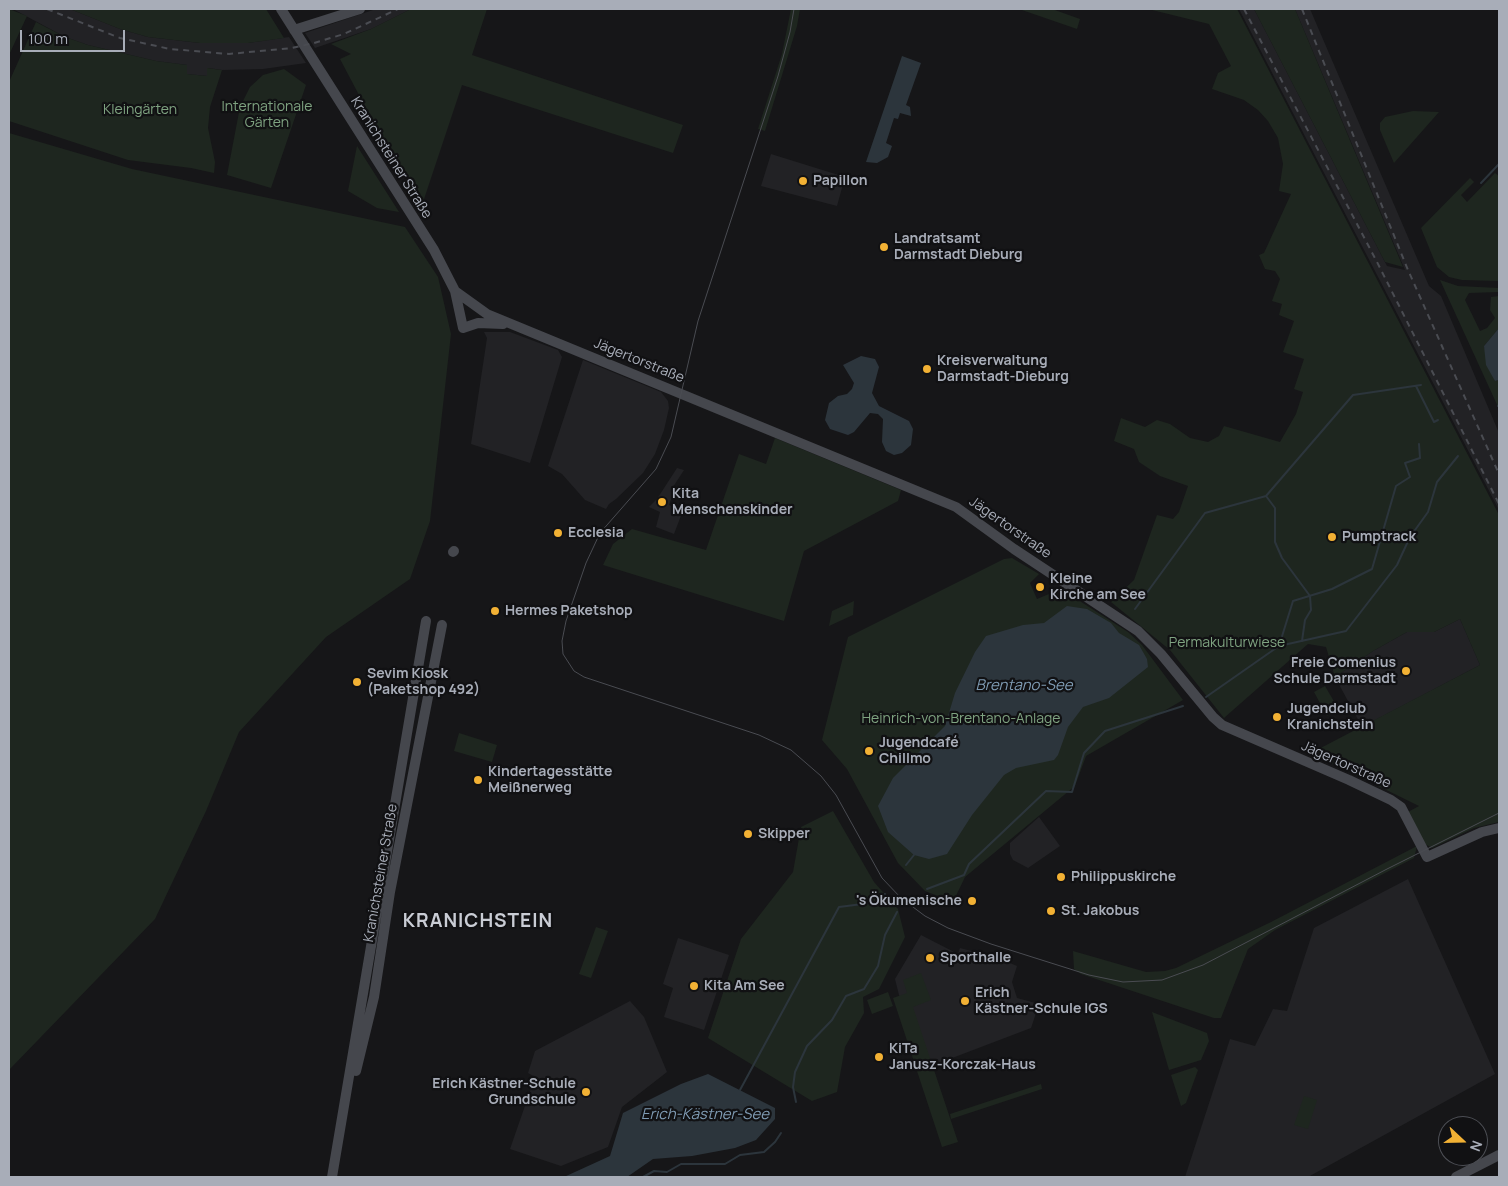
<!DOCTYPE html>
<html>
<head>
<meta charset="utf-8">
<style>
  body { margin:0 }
  #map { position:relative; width:1508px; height:1186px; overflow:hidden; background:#161618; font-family:Manrope,sans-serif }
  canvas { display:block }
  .frame { position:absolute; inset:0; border:10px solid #a8adb8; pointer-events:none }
  .north { position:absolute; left:1438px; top:1116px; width:50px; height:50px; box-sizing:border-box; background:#111113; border:1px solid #4d4f55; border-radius:50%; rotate:111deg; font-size:14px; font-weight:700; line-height:20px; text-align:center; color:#a8adb8 }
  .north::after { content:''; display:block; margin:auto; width:18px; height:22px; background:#f2b134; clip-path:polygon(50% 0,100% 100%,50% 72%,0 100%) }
  .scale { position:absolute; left:20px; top:30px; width:105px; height:22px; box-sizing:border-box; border:2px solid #a8adb8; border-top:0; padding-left:6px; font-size:15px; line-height:18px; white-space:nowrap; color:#a8adb8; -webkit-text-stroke:4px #111113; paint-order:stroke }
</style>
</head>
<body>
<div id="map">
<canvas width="1508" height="1186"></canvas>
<div class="frame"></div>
<div class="north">N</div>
<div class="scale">100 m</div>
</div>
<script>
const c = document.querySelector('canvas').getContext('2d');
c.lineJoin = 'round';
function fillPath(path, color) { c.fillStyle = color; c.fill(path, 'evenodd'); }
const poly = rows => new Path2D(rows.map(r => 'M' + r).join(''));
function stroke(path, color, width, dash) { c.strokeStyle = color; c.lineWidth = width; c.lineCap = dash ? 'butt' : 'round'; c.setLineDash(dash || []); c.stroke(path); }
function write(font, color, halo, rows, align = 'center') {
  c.font = font + ' Manrope,sans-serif'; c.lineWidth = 4.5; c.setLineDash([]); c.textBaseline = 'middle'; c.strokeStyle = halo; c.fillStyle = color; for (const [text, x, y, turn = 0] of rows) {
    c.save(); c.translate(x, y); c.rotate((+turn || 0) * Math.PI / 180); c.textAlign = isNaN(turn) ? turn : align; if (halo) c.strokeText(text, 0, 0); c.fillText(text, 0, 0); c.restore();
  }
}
const built = poly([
  [13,9,70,9,120,29,148,37,200,43,248,43,289,37,306,63,263,69,222,70,208,68,207,76,186,74,187,65,156,61,88,45,65,37],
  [376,9,411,9,371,29,315,48,305,33],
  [1239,9,1254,9,1387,266,1405,270,1295,9,1310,9,1429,286,1441,296,1499,433,1499,510],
  [771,154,845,177,837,206,761,186],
  [484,332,510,332,558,350,562,357,530,463,471,444,487,338],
  [583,360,661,392,668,401,669,408,664,430,655,454,643,473,616,499,609,504,606,509,585,500,562,474,548,466],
  [677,468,684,470,673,487,675,488,669,505,686,511,685,514,682,513,674,534,656,527,660,512,649,507,657,499],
  [1460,619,1480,665,1362,727,1335,677,1373,651,1407,632,1434,632],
  [1039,817,1060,846,1028,868,1013,860,1010,854,1010,843],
  [1408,879,1495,1074,1308,1177,1185,1177,1230,1039,1255,1046,1273,1009,1287,1011,1314,928],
  [921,935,958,954,960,948,998,958,1017,966,1012,982,1017,998,1039,1004,1031,1028,918,1071,895,979],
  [678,938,729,955,704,1030,664,1017,673,988,663,984],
  [630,1001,644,1017,667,1072,622,1107,608,1147,561,1166,510,1149,535,1077,528,1073,535,1051]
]);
const green = poly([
  [9,9,27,16,9,55],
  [70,9,266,9,284,38,248,43,200,43,148,37,120,29],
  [411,9,487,9,472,55,683,125,673,153,462,85,422,205,378,131,340,59,351,54,331,44,371,29],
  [791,9,800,9,797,26,765,131,758,129,782,54],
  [1019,9,1052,9,1080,19,1077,29],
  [1148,9,1237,9,1499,515,1499,822,1474,828,1432,848,1425,844,1408,812,1419,806,1311,753,1480,665,1460,619,1434,632,1407,632,1373,651,1335,677,1326,647,1308,644,1224,718,1170,650,1111,602,1134,580,1157,515,1173,519,1179,512,1188,486,1160,476,1139,462,1134,449,1114,441,1121,418,1145,427,1157,420,1170,424,1190,438,1208,442,1219,436,1224,426,1280,442,1296,414,1303,392,1294,389,1304,359,1283,352,1294,321,1279,315,1282,304,1272,301,1280,279,1275,271,1265,269,1259,255,1264,253,1291,194,1279,191,1283,164,1278,138,1268,121,1258,110,1244,100,1212,89,1218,73,1231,66,1209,24],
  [1254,9,1295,9,1403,267,1385,262],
  [36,22,65,37,88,45,156,61,187,65,187,74,207,76,207,68,222,70,210,107,208,128,215,162,214,173,191,168,128,160,9,121,9,82],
  [284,69,306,85,271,188,227,175,240,107,250,87,263,75],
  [1413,111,1439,112,1394,163,1380,130,1380,123,1385,117],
  [9,133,132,169,405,227,438,277,451,334,430,521,410,579,326,637,239,732,206,811,155,919,9,1070],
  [357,146,399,212,377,208,348,191],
  [1495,173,1499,176,1499,281,1462,280,1449,277,1437,267,1421,228,1470,178,1474,182,1461,195,1467,202],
  [1440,280,1458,286,1499,288,1499,292,1469,293,1465,300,1480,331,1487,328,1495,318,1490,310,1491,297,1499,296,1499,328,1484,346,1495,381,1499,380,1499,409],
  [775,438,901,490,898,501,804,551,784,621,603,565,613,544,632,529,706,550,739,454,766,464],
  [1012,558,1039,574,1030,583,1037,599,1061,589,1128,632,1142,645,1183,700,1086,756,1075,786,965,877,953,902,925,891,898,863,847,769,822,740,848,637,1004,559],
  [854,601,853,615,829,626,832,611],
  [1325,686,1339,710,1327,716,1314,692],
  [459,733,497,745,492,762,454,751],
  [833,811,874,882,898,909,905,937,879,989,863,997,864,1013,845,1047,837,1092,812,1101,708,1038,741,939,793,872,801,827],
  [1417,846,1414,858,1275,930,1248,949,1221,1018,1214,1018,1081,974,1074,969,1073,951,1146,972,1165,971,1176,968,1271,922],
  [596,927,608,931,591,978,579,974],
  [921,973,931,1000,913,1007,958,1142,942,1147,893,998,907,993,903,980],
  [888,992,893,1006,872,1014,867,1000],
  [1152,1012,1207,1033,1209,1041,1201,1060,1169,1070],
  [1195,1067,1198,1070,1186,1103,1181,1106,1171,1075],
  [1041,1084,1042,1089,951,1119,950,1114],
  [1304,1096,1317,1100,1308,1129,1294,1125]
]);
const water = poly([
  [902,56,921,63,906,105,910,107,911,116,900,113,898,119,894,118,886,143,892,146,888,157,877,163,866,162],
  [1499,328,1499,380,1495,381,1486,365,1484,346],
  [861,356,875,359,879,367,872,393,879,406,909,421,913,429,911,445,902,453,894,455,886,451,882,442,883,419,878,414,870,413,854,432,848,435,830,429,825,420,829,403,838,396,847,394,852,389,854,383,843,365],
  [1067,606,1087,609,1111,623,1119,633,1139,645,1147,659,1148,667,1109,698,1083,707,1068,727,1058,755,1054,760,1016,768,1004,775,972,815,947,854,929,859,914,855,888,832,878,806,893,778,945,726,955,693,975,652,986,636,1023,625,1044,623],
  [708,1074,775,1108,775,1119,756,1140,735,1148,692,1156,653,1159,627,1177,564,1177,610,1156,623,1113,681,1084]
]);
const stream = poly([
  [1481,183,1499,164],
  [1416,386,1434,422,1438,420],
  [1498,406,1499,405],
  [1266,496,1275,508,1275,542,1282,558,1310,596,1311,610,1305,620,1302,641],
  [1135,609,1205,513,1266,496,1353,395,1421,385],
  [1279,646,1346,631,1397,565,1410,537,1428,512,1437,482,1458,456],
  [1206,697,1279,646,1293,601,1332,589,1372,569,1396,486,1410,477,1405,463,1420,458,1419,444],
  [906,865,914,855],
  [927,889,964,875,969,864,1046,791,1072,792,1084,753,1105,731,1183,706],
  [740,1090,839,907,878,902,885,894],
  [796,1102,793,1087,795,1072,807,1046,832,1020,846,996,864,989,878,966,885,935,897,912],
  [643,1177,654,1171,667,1172,681,1164,725,1164,740,1155,764,1152,775,1142,781,1133]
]);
const secondary = poly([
  [281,9,434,250,455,291,463,328,478,323,503,324],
  [294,30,360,9],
  [455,291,487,314,956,507,1014,549,1138,631,1161,654,1213,717,1222,725,1349,780,1391,800,1401,807,1427,857,1482,832,1499,828],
  [453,552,454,551],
  [356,1071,374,997,390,892,442,625],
  [332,1177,426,621],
  [1456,1177,1499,1155]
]);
const tram = poly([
  [794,9,790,32,778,76,698,321,671,437,656,469,600,533,586,563,566,621,562,641,563,654,574,671,584,677,759,735,791,750,821,776,836,795,882,878,901,898,925,916,948,928,991,944,1089,975,1123,982,1162,980,1203,965,1387,869,1499,813]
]);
const rail = poly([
  [47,9,120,38,170,49,229,54,292,48,314,43,344,34,398,9],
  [1244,9,1377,262,1499,504],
  [1302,9,1408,270,1499,474]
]);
const markers = [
  [803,181,5,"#f2b134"],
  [884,247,5,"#f2b134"],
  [927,369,5,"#f2b134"],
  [662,502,5,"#f2b134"],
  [558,533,5,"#f2b134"],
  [1332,537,5,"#f2b134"],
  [1040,587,5,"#f2b134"],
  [495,611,5,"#f2b134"],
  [1406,671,5,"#f2b134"],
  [357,682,5,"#f2b134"],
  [1277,717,5,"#f2b134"],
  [869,751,5,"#f2b134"],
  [478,780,5,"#f2b134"],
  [748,834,5,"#f2b134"],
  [1061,877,5,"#f2b134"],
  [972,901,5,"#f2b134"],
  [1051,911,5,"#f2b134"],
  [930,958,5,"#f2b134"],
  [694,986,5,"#f2b134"],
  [965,1001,5,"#f2b134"],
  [879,1057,5,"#f2b134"],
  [586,1092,5,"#f2b134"]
];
const parkNames = [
  ["Internationale",267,107],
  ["Gärten",267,123],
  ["Kleingärten",140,110],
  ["Permakulturwiese",1227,643],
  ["Heinrich-von-Brentano-Anlage",961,719]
];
const streetNames = [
  ["Kranichsteiner Straße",391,158,58],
  ["Jägertorstraße",639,361,22],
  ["Jägertorstraße",1010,528,35],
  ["Jägertorstraße",1346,765,24],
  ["Kranichsteiner Straße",381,873,-80]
];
const poiNames = [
  ["Papillon",813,181],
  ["Landratsamt",894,239],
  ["Darmstadt Dieburg",894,255],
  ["Kreisverwaltung",937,361],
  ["Darmstadt-Dieburg",937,377],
  ["Kita",672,494],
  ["Menschenskinder",672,510],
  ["Ecclesia",568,533],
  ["Pumptrack",1342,537],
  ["Kleine",1050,579],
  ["Kirche am See",1050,595],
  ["Hermes Paketshop",505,611],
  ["Freie Comenius",1396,663,"right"],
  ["Schule Darmstadt",1396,679,"right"],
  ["Sevim Kiosk",367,674],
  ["(Paketshop 492)",367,690],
  ["Jugendclub",1287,709],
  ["Kranichstein",1287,725],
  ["Jugendcafé",879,743],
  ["Chillmo",879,759],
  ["Kindertagesstätte",488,772],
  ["Meißnerweg",488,788],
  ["Skipper",758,834],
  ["Philippuskirche",1071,877],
  ["'s Ökumenische",962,901,"right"],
  ["St. Jakobus",1061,911],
  ["Sporthalle",940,958],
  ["Kita Am See",704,986],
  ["Erich",975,993],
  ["Kästner-Schule IGS",975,1009],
  ["KiTa",889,1049],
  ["Janusz-Korczak-Haus",889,1065],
  ["Erich Kästner-Schule",576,1084,"right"],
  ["Grundschule",576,1100,"right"]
];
const waterNames = [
  ["Brentano-See",1024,686],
  ["Erich-Kästner-See",705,1115]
];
const districtNames = [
  ["KRANICHSTEIN",478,922]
];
fillPath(built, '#222225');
fillPath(green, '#1e261f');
fillPath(water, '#2c353c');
stroke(stream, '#2c353c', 2);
stroke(secondary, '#45474d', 10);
stroke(tram, '#4a4c52', 1);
stroke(rail, '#4a4c52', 2, [6, 5]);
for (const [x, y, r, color] of markers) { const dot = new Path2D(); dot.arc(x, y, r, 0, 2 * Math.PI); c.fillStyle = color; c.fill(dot); stroke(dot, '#111113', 2); }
write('14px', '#7fa381', '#111113', parkNames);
write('14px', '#a8adb8', '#111113', streetNames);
write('bold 14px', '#a8adb8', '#111113', poiNames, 'left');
write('italic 15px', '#7f9bb3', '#111113', waterNames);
c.letterSpacing = '1px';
write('bold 19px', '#c9ccd4', '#111113', districtNames);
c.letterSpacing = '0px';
</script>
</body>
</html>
